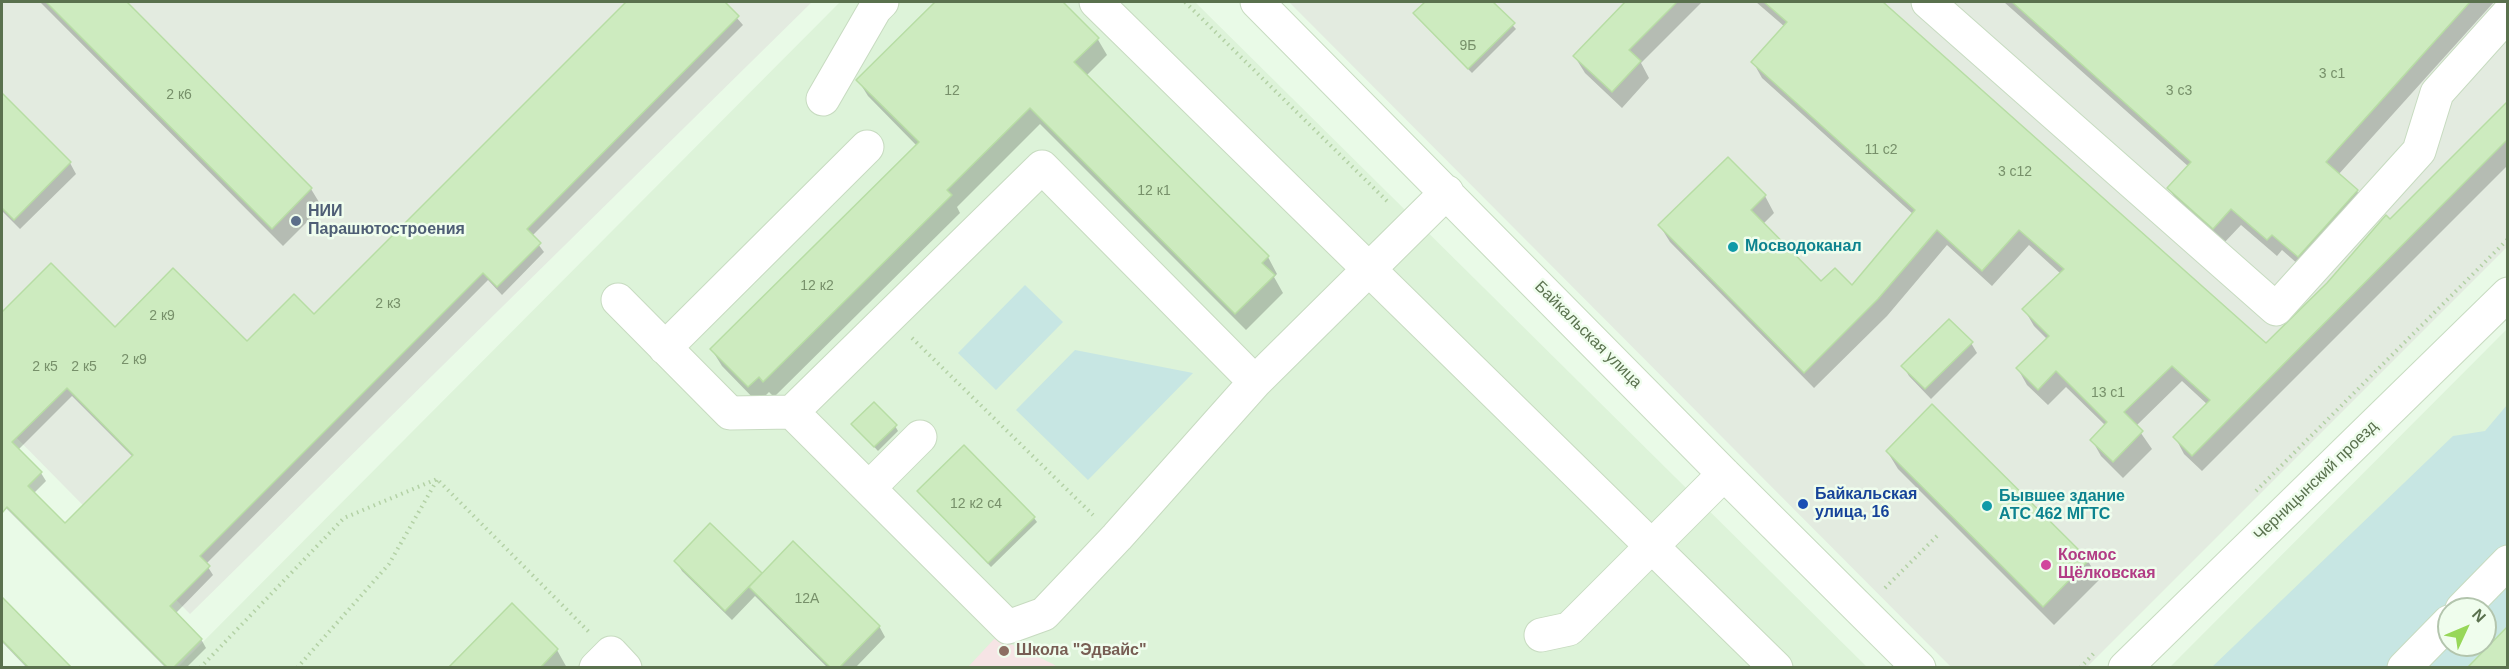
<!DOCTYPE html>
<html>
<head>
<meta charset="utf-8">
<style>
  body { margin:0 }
  #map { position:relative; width:2509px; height:669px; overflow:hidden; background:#e9fae7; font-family:Arial,sans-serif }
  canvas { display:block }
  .frame { position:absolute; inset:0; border:3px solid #5a714e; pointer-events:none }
  .north { position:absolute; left:2437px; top:597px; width:60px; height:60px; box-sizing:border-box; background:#effded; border:2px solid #b3c5ad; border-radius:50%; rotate:46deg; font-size:16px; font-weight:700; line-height:24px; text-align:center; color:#5a714e }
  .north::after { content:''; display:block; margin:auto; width:21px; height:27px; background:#97d759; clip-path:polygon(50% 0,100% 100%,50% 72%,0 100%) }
</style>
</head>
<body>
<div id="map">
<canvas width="2509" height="669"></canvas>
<div class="frame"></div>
<div class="north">N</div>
</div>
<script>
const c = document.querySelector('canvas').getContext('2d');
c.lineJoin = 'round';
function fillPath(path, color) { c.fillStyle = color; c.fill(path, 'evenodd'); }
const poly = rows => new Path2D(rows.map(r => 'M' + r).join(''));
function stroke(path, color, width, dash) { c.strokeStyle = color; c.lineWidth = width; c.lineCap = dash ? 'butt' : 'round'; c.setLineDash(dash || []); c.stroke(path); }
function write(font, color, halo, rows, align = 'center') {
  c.font = font + ' Arial,sans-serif'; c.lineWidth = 5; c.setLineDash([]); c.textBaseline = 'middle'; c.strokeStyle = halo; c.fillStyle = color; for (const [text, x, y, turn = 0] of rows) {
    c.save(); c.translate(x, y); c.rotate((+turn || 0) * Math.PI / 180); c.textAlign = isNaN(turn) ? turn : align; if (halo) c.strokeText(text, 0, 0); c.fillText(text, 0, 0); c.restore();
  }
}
const residential = poly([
  [840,2,1195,2,1867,667,177,668],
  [2507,329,2507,667,2170,667],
  [2449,609,2485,609,2485,645,2449,645]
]);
const industrial = poly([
  [2,2,812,2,190,614,2,423],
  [1289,2,2507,2,2507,247,2087,667,1951,667]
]);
const education = poly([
  [996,637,1053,664,1057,667,967,668]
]);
const green = poly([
  [1025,285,1063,322,996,390,958,353],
  [1075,350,1193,373,1088,480,1016,410],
  [2507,405,2507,626,2467,667,2211,668,2453,436,2485,431],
  [2449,609,2485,609,2485,645,2449,645]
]);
const shadow = poly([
  [40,2,124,2,311,189,322,207,283,246],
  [628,2,723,2,743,25,532,236,544,252,502,295,488,280,206,564,213,575,175,614,201,639,206,648,186,668,166,668,2,504,2,314,51,265,115,329,247,343,314,316],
  [72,396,133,457,65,525,33,494,46,481,41,473,18,450],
  [937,2,1061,2,1097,38,1107,55,1086,76,1268,257,1277,274,1274,277,1283,293,1246,330,1040,124,957,207,960,213,774,397,769,392,758,403,722,366,712,350,917,146,868,96,858,80],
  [1427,2,1491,2,1516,29,1472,73,1418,18,1415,14],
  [1627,2,1702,2,1641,63,1649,78,1622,108,1585,73,1575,57],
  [1756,2,1881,2,2266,346,2508,103,2508,165,2202,471,2184,454,2175,437,2208,405,2182,381,2136,426,2152,449,2123,478,2101,456,2092,440,2106,426,2066,387,2048,405,2027,385,2018,369,2047,339,2034,326,2024,309,2061,274,2029,245,1992,286,1947,245,1887,316,1814,388,1670,242,1660,226,1728,159,1765,196,1774,213,1763,224,1821,283,1852,287,1914,215,1762,78,1753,62,1785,27],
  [2004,2,2144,2,2150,7,2154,2,2494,2,2338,175,2357,191,2366,208,2308,273,2282,250,2277,256,2241,225,2223,244,2179,205,2169,188,2189,167],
  [2,95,70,163,76,174,20,229,2,211],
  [1971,343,1977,353,1931,399,1909,376,1903,366],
  [1932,406,2088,561,2099,580,2054,625,1898,469,1887,451],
  [853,424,895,426,898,431,878,451],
  [919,491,1034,518,1037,522,991,567],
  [711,525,762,576,879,626,885,637,857,666,859,668,828,668,755,596,732,620,682,571,676,561],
  [2,599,70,668,27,668,2,642],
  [557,650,567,668,450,668]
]);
const building = poly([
  [46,2,127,2,312,188,272,229,46,2],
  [626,2,725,2,739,16,527,229,541,243,497,287,483,273,200,556,210,566,170,606,202,639,173,668,168,668,7,507,2,513,2,312,51,263,115,327,173,268,247,341,294,294,314,314,626,2],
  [67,388,133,455,65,523,28,486,42,472,12,442,67,388],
  [935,2,1063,2,1099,38,1074,62,1269,256,1262,263,1275,275,1235,314,1030,108,947,190,952,195,763,382,759,377,748,387,710,349,919,142,856,80,935,2],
  [1425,2,1493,2,1515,23,1468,69,1413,13,1425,2],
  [1625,2,1677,2,1629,50,1641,61,1612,92,1573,56,1625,2],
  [1764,2,1883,2,2266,343,2327,283,2386,215,2390,219,2508,101,2508,139,2192,456,2173,437,2210,400,2172,366,2124,412,2143,431,2113,462,2090,440,2107,422,2056,371,2038,390,2016,368,2049,336,2022,309,2064,269,2019,230,1982,271,1937,230,1878,299,1804,373,1658,225,1728,157,1766,195,1751,210,1821,281,1835,268,1852,285,1915,210,1751,62,1787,22,1764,2],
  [2012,2,2470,2,2326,162,2358,190,2298,257,2272,235,2267,240,2231,209,2213,229,2167,188,2191,162,2012,2],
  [2,93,71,162,14,220,2,208,2,93],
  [1949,319,1973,342,1925,389,1901,366,1949,319],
  [874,402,897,425,874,447,851,424,874,402],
  [1932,404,2089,560,2043,607,1886,451,1932,404],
  [964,445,1035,517,988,563,917,491,964,445],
  [710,523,762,573,725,611,674,561,710,523],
  [793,541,880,626,839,668,831,668,749,587,793,541],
  [2,597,72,668,29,668,2,640,2,597],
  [512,603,558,649,540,668,448,668,512,603],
  [2508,626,2508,668,2467,668,2508,626]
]);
const path = poly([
  [1185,2,1389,203],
  [912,338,1093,515],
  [2256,491,2508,239],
  [1885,588,1939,534],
  [200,668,344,518,437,479,589,632],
  [297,668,389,564,437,480],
  [2080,668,2096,651]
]);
const minor = poly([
  [1096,2,1776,668],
  [1257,2,1724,474,1919,668],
  [1928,2,2276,309,2419,151,2437,93,2508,14],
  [823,99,875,9,882,2],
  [618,300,730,413,792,412],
  [665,348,867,147],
  [1255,382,1042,167,792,412,1008,627,1044,614,1117,537,1255,382,1447,192],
  [869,488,920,437],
  [2462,609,2508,562],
  [1541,635,1569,629,1724,474],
  [596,668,611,653,625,668],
  [2125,668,2508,294],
  [2404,668,2449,622]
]);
const markers = [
  [296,221,6,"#5c6f8a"],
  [1733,247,6,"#0f9aa8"],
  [1803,504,6,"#1a4fb4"],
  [1987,506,6,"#0f9aa8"],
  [2046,565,6,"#d1479c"],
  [1004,651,6,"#8d6e63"]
];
const numberNames = [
  ["9Б",1468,46],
  ["3 с1",2332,74],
  ["12",952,91],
  ["3 с3",2179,91],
  ["2 к6",179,95],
  ["11 с2",1881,150],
  ["3 с12",2015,172],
  ["12 к1",1154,191],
  ["12 к2",817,286],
  ["2 к3",388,304],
  ["2 к9",162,316],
  ["2 к9",134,360],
  ["2 к5",45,367],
  ["2 к5",84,367],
  ["13 с1",2108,393],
  ["12 к2 с4",976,504],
  ["12А",807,599]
];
const serviceNames = [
  ["НИИ",308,212],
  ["Парашютостроения",308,230]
];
const cultureNames = [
  ["Мосводоканал",1745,247],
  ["Бывшее здание",1999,497],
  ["АТС 462 МГТС",1999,515]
];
const streetNames = [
  ["Байкальская улица",1588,335,45],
  ["Черницынский проезд",2316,481,-44]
];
const transitNames = [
  ["Байкальская",1815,495],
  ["улица, 16",1815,513]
];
const hotelNames = [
  ["Космос",2058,556],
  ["Щёлковская",2058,574]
];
const educationNames = [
  ["Школа \"Эдвайс\"",1016,651]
];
fillPath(residential, '#ddf3d9');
fillPath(industrial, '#e3ebe0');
fillPath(education, '#f6e4e5');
fillPath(green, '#c7e6e3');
fillPath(shadow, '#0003');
fillPath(building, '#cdebbf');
stroke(building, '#b7dda4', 1.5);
stroke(minor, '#c7dbc0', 35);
stroke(path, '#b3d1a5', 4, [1.5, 4.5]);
stroke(minor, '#fff', 33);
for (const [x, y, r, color] of markers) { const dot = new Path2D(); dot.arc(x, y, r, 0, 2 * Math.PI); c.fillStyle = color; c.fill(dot); stroke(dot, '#effded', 2); }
write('14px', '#77906a', null, numberNames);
write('bold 16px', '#4e5e75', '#effded', serviceNames, 'left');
write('bold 16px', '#0d838f', '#effded', cultureNames, 'left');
write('16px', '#5a714e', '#effded', streetNames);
write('bold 16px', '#164399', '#effded', transitNames, 'left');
write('bold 16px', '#b23c85', '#effded', hotelNames, 'left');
write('bold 16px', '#785e54', '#effded', educationNames, 'left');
</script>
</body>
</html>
